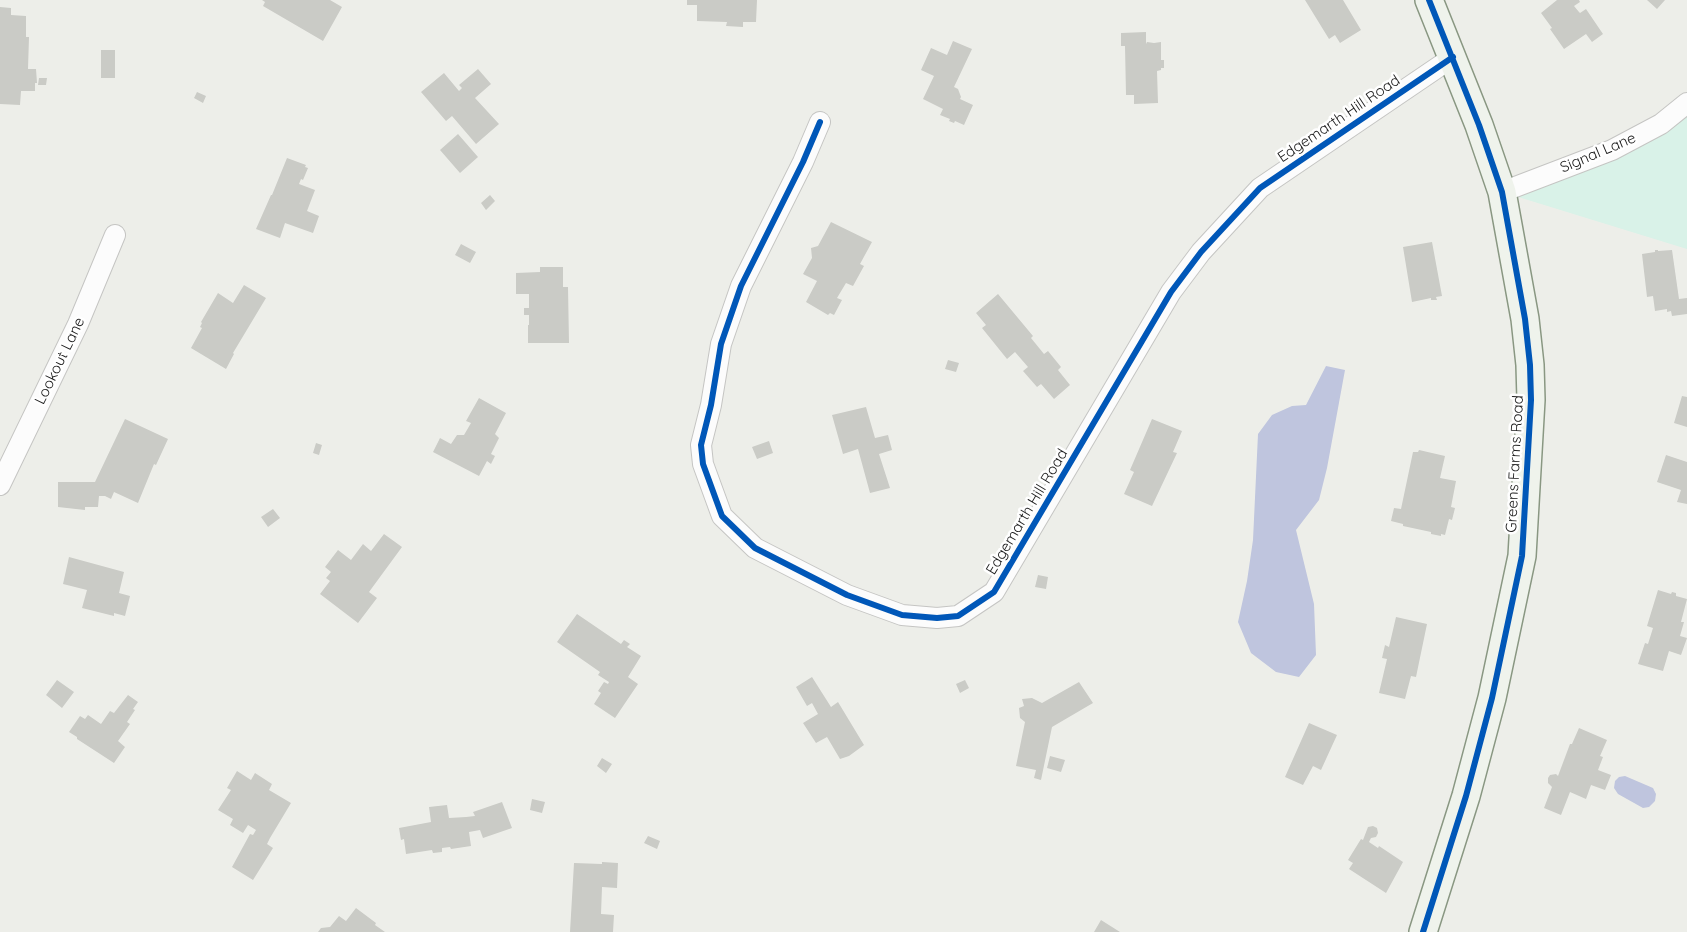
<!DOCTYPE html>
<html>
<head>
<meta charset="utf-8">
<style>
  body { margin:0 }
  canvas { display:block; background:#edeee9 }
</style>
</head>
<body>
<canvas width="1687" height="932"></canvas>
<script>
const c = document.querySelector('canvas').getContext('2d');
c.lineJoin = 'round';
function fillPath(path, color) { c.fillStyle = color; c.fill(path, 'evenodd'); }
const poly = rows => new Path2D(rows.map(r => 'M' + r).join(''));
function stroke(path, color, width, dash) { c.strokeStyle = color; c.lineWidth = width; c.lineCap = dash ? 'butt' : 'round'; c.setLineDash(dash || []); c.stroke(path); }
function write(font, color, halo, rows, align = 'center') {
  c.font = font + ' Quicksand,sans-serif'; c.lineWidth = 5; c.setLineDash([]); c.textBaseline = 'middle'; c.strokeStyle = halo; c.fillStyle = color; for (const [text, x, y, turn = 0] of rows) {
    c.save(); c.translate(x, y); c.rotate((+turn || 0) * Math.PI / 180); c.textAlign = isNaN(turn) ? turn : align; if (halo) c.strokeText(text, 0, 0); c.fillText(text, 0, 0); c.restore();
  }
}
const park = poly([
  [1687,103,1687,249,1502,192]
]);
const water = poly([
  [1326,366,1345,370,1327,468,1319,500,1296,530,1314,604,1316,655,1299,677,1276,672,1251,653,1238,622,1247,581,1253,540,1258,434,1272,415,1292,406,1306,405],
  [1625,776,1653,788,1656,794,1655,801,1649,807,1643,808,1618,794,1614,788,1615,781,1619,777]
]);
const building = poly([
  [262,0,330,0,342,7,323,41,263,6,265,2],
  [687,0,757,0,756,22,743,22,743,27,726,26,727,22,697,21,697,5,687,5],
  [1305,0,1343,0,1361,30,1340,43,1335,35,1329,39],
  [1557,0,1579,0,1580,2,1574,6,1579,12,1580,13,1586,9,1603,34,1592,42,1586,34,1564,49,1550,29,1552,28,1541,13],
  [1647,0,1665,0,1657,9],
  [0,7,11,8,11,15,26,16,26,37,29,37,28,69,36,69,37,83,35,83,35,91,21,91,20,105,0,104],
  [1146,32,1146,44,1147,42,1154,43,1161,42,1161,60,1164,60,1164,68,1161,68,1161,70,1157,71,1158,103,1134,104,1134,95,1126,95,1125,46,1121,46,1121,33],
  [953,41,972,49,954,87,958,89,961,97,960,99,973,105,964,125,955,121,954,123,949,121,950,119,940,115,943,109,923,99,934,76,921,70,931,48,947,55],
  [101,50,115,50,115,78,101,78],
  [478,69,491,84,475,98,499,124,476,144,452,116,446,121,421,92,444,73,459,91,462,88,459,85],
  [39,78,47,78,46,85,38,85],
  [197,92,206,96,203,103,194,98],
  [458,134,478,157,460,173,440,150],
  [287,158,306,165,305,167,308,168,303,180,301,179,299,184,315,190,307,211,319,216,313,233,285,223,280,238,256,229,271,195,272,195],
  [490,195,495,201,486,210,481,203],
  [831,222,872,242,860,264,864,266,853,286,846,283,837,298,842,300,834,315,830,313,828,315,806,302,817,281,803,274,812,258,811,248,818,246],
  [1432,242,1442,296,1436,297,1437,300,1431,300,1431,298,1412,302,1403,247],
  [461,244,476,252,470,263,455,255],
  [1655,250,1658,250,1658,251,1672,250,1679,299,1687,298,1687,314,1672,316,1671,311,1667,312,1667,309,1655,311,1653,296,1647,297,1642,254,1655,252],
  [540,267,563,267,563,287,568,287,569,343,528,343,528,325,529,325,529,315,524,315,524,308,529,308,529,294,516,294,516,273,540,272],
  [244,285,266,298,233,353,234,354,226,369,191,348,202,328,200,327,202,323,201,322,218,293,233,303],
  [998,294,1033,336,1031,338,1044,354,1048,351,1061,367,1058,370,1070,385,1054,399,1041,384,1037,387,1023,371,1028,367,1015,352,1007,359,982,328,986,325,976,313],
  [948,360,959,363,956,372,945,369],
  [1682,396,1687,397,1687,427,1674,423],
  [479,398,506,413,495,434,499,438,491,454,495,456,491,464,487,461,479,476,433,452,440,438,451,444,457,435,464,435,471,423,466,421],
  [866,407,875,438,888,435,892,450,879,454,890,488,870,493,858,449,843,454,832,415],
  [125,419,168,439,156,465,154,464,138,503,114,492,111,499,105,496,99,496,98,507,85,507,85,510,58,507,58,482,95,482],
  [1152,419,1182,431,1173,452,1177,453,1152,506,1124,494,1134,472,1130,470],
  [769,441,773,453,757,459,752,447],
  [316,443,322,445,319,455,313,453],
  [1419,450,1445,456,1440,478,1456,481,1451,507,1455,508,1452,520,1449,519,1445,535,1441,534,1441,536,1431,534,1431,532,1403,526,1403,524,1391,521,1394,508,1401,509,1413,452,1418,452],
  [1666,455,1687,462,1687,504,1677,502,1681,490,1657,482],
  [273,509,280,518,268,527,261,517],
  [384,534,402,547,369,592,377,598,358,623,320,594,330,581,326,578,331,572,325,567,338,550,351,560,363,544,371,551],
  [69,557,124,572,119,593,130,596,125,616,114,613,114,616,82,608,87,590,63,584],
  [1038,575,1048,577,1046,589,1035,587],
  [1658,590,1671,594,1672,592,1676,593,1676,596,1687,599,1681,622,1684,622,1680,636,1687,638,1681,655,1669,651,1663,671,1638,664,1645,643,1648,644,1653,628,1647,626],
  [577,614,621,644,624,640,630,644,627,647,641,656,628,677,638,684,615,718,594,704,601,693,598,691,604,682,608,684,609,682,598,675,600,672,557,642],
  [1396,617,1427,624,1416,677,1411,676,1405,699,1379,693,1387,659,1382,658,1385,645,1389,647],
  [812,677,831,707,838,702,864,745,849,756,840,759,827,737,816,743,803,723,818,714,812,703,807,706,796,687],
  [57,680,74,692,62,708,46,695],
  [965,680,969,688,960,693,956,684],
  [1079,682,1093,703,1052,727,1041,780,1034,778,1036,770,1016,766,1025,722,1020,718,1019,708,1024,706,1022,699,1032,698,1042,703],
  [128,695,138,702,133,709,135,710,127,722,130,724,118,741,125,747,114,763,77,739,77,737,69,732,80,716,85,719,88,715,101,724,110,711,114,713],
  [1309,723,1337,735,1321,770,1313,766,1303,785,1285,777],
  [1579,728,1607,740,1600,756,1603,757,1598,770,1611,775,1605,790,1591,785,1586,799,1570,792,1561,815,1544,808,1552,787,1548,783,1548,778,1550,775,1556,774,1558,776,1570,744,1572,744],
  [1050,756,1065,760,1061,772,1047,768],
  [602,758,612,764,606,773,597,766],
  [237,771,251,780,255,773,272,784,269,790,291,803,270,838,267,844,273,848,253,880,232,867,250,834,253,835,256,830,248,825,243,833,230,825,233,819,218,810,231,790,227,788],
  [532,799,545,802,542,813,530,810],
  [502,802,512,828,483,838,480,830,469,832,471,846,451,849,450,847,442,848,442,852,433,853,432,850,406,854,404,839,401,840,399,828,431,822,429,807,447,805,449,818,466,817,475,816,473,812],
  [1373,826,1377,828,1378,833,1376,837,1371,838,1369,842,1378,848,1379,846,1403,862,1386,893,1349,869,1353,863,1348,860,1361,839,1363,840,1368,827],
  [648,836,660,841,657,849,644,843],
  [602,862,618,863,617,888,602,887,601,914,614,915,613,932,570,932,574,863,602,864],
  [356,908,376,923,375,925,385,932,318,932,321,928,330,927,339,916,346,921],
  [1101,920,1120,932,1094,932]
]);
const street = poly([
  [820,122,803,162,741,286,721,344,711,405,701,445,703,464,722,516,755,548,847,595,902,615,937,618,958,616,994,592,1171,292,1201,252,1260,188,1453,57],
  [1502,192,1612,150,1661,124,1687,103],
  [0,485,78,324,115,235]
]);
const secondary = poly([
  [1423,932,1466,796,1492,698,1522,556,1531,400,1530,365,1525,319,1502,192,1479,125,1429,0]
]);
const cycleway = poly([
  [820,122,803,162,741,286,721,344,711,405,701,445,703,464,722,516,755,548,847,595,902,615,937,618,958,616,994,592,1171,292,1201,252,1260,188,1453,57],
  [1423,932,1466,796,1492,698,1522,556,1531,400,1530,365,1525,319,1502,192,1479,125,1429,0]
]);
const streetNames = [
  ["Edgemarth Hill Road",1339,119,-34],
  ["Signal Lane",1598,153,-23],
  ["Lookout Lane",60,361,-64],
  ["Greens Farms Road",1515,464,-87],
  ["Edgemarth Hill Road",1027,512,-59]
];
fillPath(park, '#d9f2e8');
fillPath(water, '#bfc5de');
fillPath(building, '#cacbc6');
stroke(street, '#c5c5c3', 22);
stroke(secondary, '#899782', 30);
stroke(street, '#fcfcfc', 20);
stroke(secondary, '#eff3ec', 27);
stroke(cycleway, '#0057b8', 6);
write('15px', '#202020', '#fff', streetNames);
</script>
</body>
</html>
